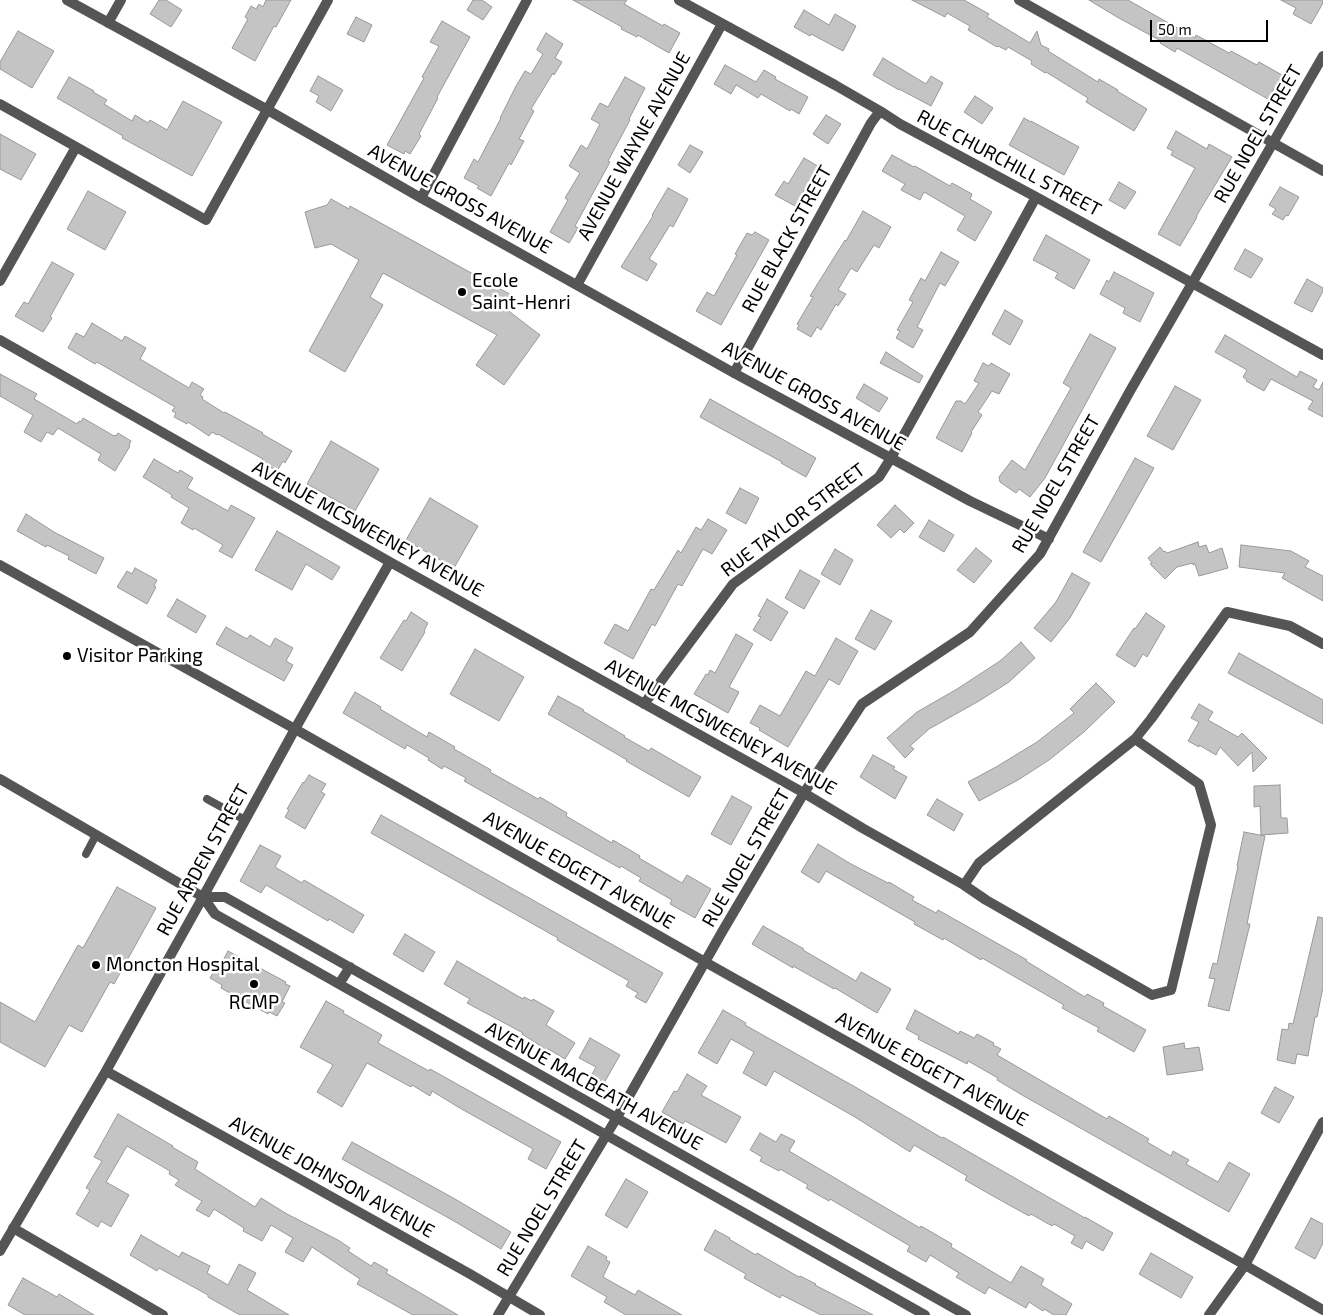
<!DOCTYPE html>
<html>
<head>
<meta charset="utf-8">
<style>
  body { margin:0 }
  #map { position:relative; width:1323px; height:1315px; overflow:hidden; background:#fff; font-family:"Exo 2",sans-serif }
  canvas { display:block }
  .scale { position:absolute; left:1150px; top:20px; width:118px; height:22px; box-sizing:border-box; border:2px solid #000; border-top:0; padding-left:6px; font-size:15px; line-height:18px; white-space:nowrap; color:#000; -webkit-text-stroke:4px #fff; paint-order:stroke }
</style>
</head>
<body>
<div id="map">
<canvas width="1323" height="1315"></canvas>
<div class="scale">50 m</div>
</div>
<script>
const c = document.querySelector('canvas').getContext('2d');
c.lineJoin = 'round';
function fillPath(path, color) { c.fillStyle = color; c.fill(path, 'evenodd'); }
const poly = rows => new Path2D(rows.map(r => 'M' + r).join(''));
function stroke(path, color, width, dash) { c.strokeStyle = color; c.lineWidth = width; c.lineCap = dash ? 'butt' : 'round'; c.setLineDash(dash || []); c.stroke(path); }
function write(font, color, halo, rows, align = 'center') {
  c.font = font + ' "Exo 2",sans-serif'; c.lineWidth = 5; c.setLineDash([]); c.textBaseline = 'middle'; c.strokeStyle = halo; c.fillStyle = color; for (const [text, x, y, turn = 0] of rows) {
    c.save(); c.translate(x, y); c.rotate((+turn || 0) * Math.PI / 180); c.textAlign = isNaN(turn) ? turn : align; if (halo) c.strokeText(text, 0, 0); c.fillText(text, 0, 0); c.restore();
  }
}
const building = poly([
  [159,0,166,0,182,10,171,27,150,14,159,0],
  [266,0,291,0,276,27,274,26,255,61,232,48,248,19,245,17,251,6,256,9,259,4,263,7,266,0],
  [473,0,482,0,492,7,483,20,467,10,473,0],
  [573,0,627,0,624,4,663,26,664,24,680,33,669,53,638,35,637,37,621,29,622,27,573,0],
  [912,0,964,0,989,14,987,17,1030,43,1037,31,1041,45,1049,49,1048,51,1098,82,1099,79,1118,90,1117,91,1147,109,1134,131,1086,102,1088,98,1046,72,1045,73,1031,64,1032,61,1008,47,1006,50,998,46,997,47,968,30,970,26,947,13,945,17,912,0],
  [1089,0,1128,0,1195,38,1196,35,1229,53,1231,51,1257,65,1259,62,1282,75,1268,99,1177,48,1175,52,1160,43,1161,41,1117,17,1089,0],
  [1281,0,1323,0,1323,3,1311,24,1293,14,1296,8,1281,0],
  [804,10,829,25,835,14,856,26,843,51,811,34,810,36,794,27,804,10],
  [356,17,372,25,364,42,347,34,356,17],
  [442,21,470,37,437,97,438,98,419,134,421,136,410,154,405,151,404,154,387,145,424,78,422,77,439,46,430,42,442,21],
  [18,31,54,51,32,88,0,69,0,62,18,31],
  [546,33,563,44,555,58,562,62,554,75,553,73,531,109,534,111,519,139,524,141,511,165,509,163,491,196,477,188,479,186,464,178,474,159,478,162,501,118,500,118,516,86,525,71,531,74,543,54,537,50,537,49,546,33],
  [883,58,926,84,931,76,943,83,931,106,899,89,899,90,873,75,883,58],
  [725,65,756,82,764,70,776,77,775,79,808,97,799,114,791,109,790,111,761,94,758,98,736,85,731,94,714,84,725,65],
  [318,76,343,90,331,111,316,102,319,96,310,91,318,76],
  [69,77,94,91,93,92,107,100,104,104,132,121,135,115,148,123,150,120,167,130,183,101,222,122,192,176,122,138,123,136,57,98,69,77],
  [625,77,645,88,629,119,630,120,608,161,610,162,575,226,578,228,569,243,550,232,568,200,565,198,580,173,569,166,581,145,587,149,600,124,591,119,600,103,608,107,625,77],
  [975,96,993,108,982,124,964,112,975,96],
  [826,115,841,124,828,144,813,134,826,115],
  [1024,118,1031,122,1031,121,1079,147,1064,175,1009,145,1024,118],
  [1176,131,1207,149,1209,144,1232,157,1197,215,1196,219,1180,246,1158,234,1195,168,1171,155,1173,151,1167,148,1176,131],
  [0,134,36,154,21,180,0,169,0,134],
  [690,145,703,152,690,173,678,165,690,145],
  [892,155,914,167,915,166,950,186,952,183,972,194,970,199,992,212,975,241,957,230,965,216,924,192,920,200,901,190,905,184,882,171,892,155],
  [804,158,821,168,810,185,808,184,795,206,775,195,784,181,788,184,804,158],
  [1119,182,1136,192,1125,209,1109,200,1119,182],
  [1280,187,1299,197,1288,216,1286,215,1283,220,1272,214,1276,209,1269,205,1280,187],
  [668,188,688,199,673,227,670,225,649,259,657,264,647,281,621,267,653,216,652,215,668,188],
  [88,191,126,212,105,250,67,229,88,191],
  [331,199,349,209,350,206,513,296,506,309,540,335,504,385,476,365,497,335,383,273,370,297,383,305,345,372,309,351,359,260,331,244,315,248,305,212,327,205,331,199],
  [863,211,891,227,879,248,874,245,857,272,851,268,838,290,846,294,838,306,836,304,821,330,817,327,811,337,797,329,799,325,797,324,813,297,810,296,845,240,846,241,863,211],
  [755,232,769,240,721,325,696,311,707,292,714,296,737,255,735,254,747,233,752,235,755,232],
  [1046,235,1090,260,1074,289,1055,278,1058,273,1033,260,1046,235],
  [1245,249,1263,259,1251,278,1234,269,1245,249],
  [941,252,959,262,945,286,940,283,917,327,923,330,913,348,896,338,900,331,897,330,913,302,909,300,921,278,925,281,941,252],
  [52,262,74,274,50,317,52,318,43,332,15,316,24,302,28,304,52,262],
  [1114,272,1154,293,1140,322,1123,313,1125,308,1100,294,1107,280,1109,282,1114,272],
  [1307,279,1323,288,1323,291,1312,312,1294,303,1307,279],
  [1005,310,1023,321,1010,345,992,334,1005,310],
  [92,323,122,341,125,336,146,348,140,359,189,388,192,382,204,389,200,395,203,397,202,399,224,413,225,412,263,433,262,434,292,451,285,463,283,461,277,471,261,462,263,459,218,434,217,435,212,432,209,436,188,422,187,424,174,417,176,413,172,411,175,407,97,362,95,364,68,348,76,333,84,337,92,323],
  [1090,334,1116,348,1045,478,1030,497,1019,489,1016,493,1000,482,999,477,1012,460,1025,470,1071,388,1063,383,1090,334],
  [1225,335,1297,377,1300,371,1317,380,1313,387,1319,390,1323,382,1323,417,1308,409,1313,401,1271,379,1264,391,1246,381,1247,380,1243,377,1247,370,1215,352,1225,335],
  [886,352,923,376,919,383,880,363,886,352],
  [983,363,989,366,991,363,1010,374,999,394,992,391,978,412,982,415,971,432,972,433,962,452,936,438,956,401,961,401,965,404,979,383,974,381,983,363],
  [0,374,37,394,34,399,77,424,79,421,81,422,83,418,114,436,115,435,116,436,118,433,131,441,129,445,130,446,115,471,98,460,101,454,58,428,53,435,47,432,41,442,24,432,33,415,0,396,0,374],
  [864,384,888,398,879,412,856,398,864,384],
  [1175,386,1201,400,1173,450,1147,436,1175,386],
  [710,399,816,458,806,477,781,463,782,462,700,417,710,399],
  [331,441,379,469,355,511,307,484,331,441],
  [1135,458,1154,468,1101,562,1083,552,1135,458],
  [154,459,178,473,180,470,193,478,187,488,228,511,231,505,255,518,232,558,219,551,223,545,194,528,193,530,181,523,189,508,171,497,172,495,143,477,154,459],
  [740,488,759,498,746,524,726,513,740,488],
  [430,498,478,526,454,568,406,540,430,498],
  [895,505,914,523,904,533,900,529,891,538,877,525,895,505],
  [26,514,54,532,104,558,96,574,68,559,69,556,47,545,46,547,17,531,26,514],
  [708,519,727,530,712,554,703,549,682,586,678,584,655,626,652,624,633,659,604,643,615,624,628,631,651,589,654,590,678,550,681,553,696,527,701,530,708,519],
  [929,520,954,535,944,552,919,537,929,520],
  [277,531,340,567,332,580,306,564,292,590,255,570,277,531],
  [1198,542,1199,547,1206,545,1209,553,1222,548,1228,568,1199,576,1195,564,1193,565,1193,563,1177,567,1165,579,1150,564,1152,563,1148,558,1160,547,1164,552,1165,551,1167,553,1198,542],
  [1241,545,1291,551,1309,561,1305,567,1323,576,1323,601,1282,578,1285,573,1239,567,1241,545],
  [976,548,992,561,974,583,957,570,976,548],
  [835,549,853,560,840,585,821,574,835,549],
  [135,568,157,580,154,586,156,587,147,604,117,587,127,571,132,574,135,568],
  [800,570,820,581,804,609,785,598,800,570],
  [1072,573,1090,583,1070,618,1051,642,1034,628,1056,602,1072,573],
  [177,599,206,616,196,633,167,616,177,599],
  [767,599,788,612,771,641,753,630,761,617,758,616,767,599],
  [871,610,892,621,875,650,855,639,871,610],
  [411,612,428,623,424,631,425,632,402,671,380,658,404,620,406,621,411,612],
  [1146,613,1165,626,1147,657,1143,654,1135,667,1116,655,1134,628,1135,629,1146,613],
  [226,627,247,639,250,635,270,647,275,638,293,648,286,661,293,665,284,681,216,644,226,627],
  [736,634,753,644,729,687,739,692,728,713,694,694,706,674,708,675,710,670,715,673,736,634],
  [836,638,858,651,839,685,829,679,788,747,759,730,760,728,750,723,760,705,780,716,806,671,815,676,836,638],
  [1021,642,1035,658,1009,682,979,701,929,729,910,746,914,749,905,758,887,738,917,712,957,689,1000,661,1021,642],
  [475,649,524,677,499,721,450,694,475,649],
  [1239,653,1323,700,1323,724,1228,673,1239,653],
  [1096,683,1115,702,1084,732,1049,760,1018,780,979,801,968,782,996,767,1037,742,1074,713,1070,709,1096,683],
  [355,692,381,707,380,709,427,737,429,732,455,747,454,749,491,770,490,772,538,799,540,797,567,813,566,816,612,843,613,840,640,856,639,858,682,883,687,875,711,889,695,918,670,904,672,900,639,881,641,878,621,866,620,868,480,790,464,781,466,778,444,766,442,769,428,760,429,758,407,745,405,749,343,713,355,692],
  [558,696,584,710,583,711,625,736,624,737,649,751,651,748,701,777,689,797,626,761,627,760,548,714,558,696],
  [1199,704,1213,712,1208,720,1238,737,1242,733,1267,758,1253,772,1252,752,1238,766,1220,747,1216,755,1199,745,1199,747,1188,741,1199,722,1191,718,1199,704],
  [873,755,895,767,893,769,907,777,895,799,860,777,873,755],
  [309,775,326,784,321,792,325,794,305,829,285,817,289,810,287,809,303,782,304,783,309,775],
  [1280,785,1281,818,1287,818,1288,833,1261,835,1260,806,1254,807,1254,786,1280,785],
  [732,796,752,807,731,845,711,834,732,796],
  [937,799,963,814,954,831,927,815,937,799],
  [381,815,663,973,646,1003,635,997,638,993,626,986,629,981,557,940,558,938,371,833,381,815],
  [1244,832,1265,836,1247,924,1250,924,1229,1011,1208,1006,1215,979,1209,978,1213,963,1217,964,1238,866,1237,866,1244,832],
  [818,844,851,864,888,883,889,882,914,897,912,900,936,913,938,910,1027,960,1026,961,1085,997,1087,994,1104,1003,1103,1006,1146,1030,1134,1052,1097,1031,1099,1028,1062,1008,1064,1005,982,958,981,960,944,938,943,940,914,924,915,922,826,871,819,883,801,872,818,844],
  [260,845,281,856,275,867,302,883,304,880,364,915,353,933,329,919,328,921,266,885,261,893,240,881,260,845],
  [117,887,156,908,114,984,110,982,82,1032,69,1025,45,1067,0,1042,0,1002,35,1022,78,945,83,948,117,887],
  [1318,917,1323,918,1323,987,1317,1017,1315,1017,1308,1056,1297,1054,1295,1064,1277,1060,1282,1029,1288,1030,1289,1023,1293,1024,1318,917],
  [763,926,804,949,803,950,856,981,861,972,891,989,877,1013,835,988,834,989,793,966,793,968,752,944,763,926],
  [405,934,435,952,423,972,393,954,405,934],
  [228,951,286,982,285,984,290,986,282,1002,285,1003,277,1016,269,1012,268,1014,221,988,222,985,210,978,217,966,219,968,228,951],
  [457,961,523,999,524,997,532,1001,533,999,554,1011,546,1025,575,1043,565,1059,548,1049,547,1050,522,1034,523,1033,467,1003,470,999,444,984,457,961],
  [326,1001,344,1011,343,1013,382,1035,378,1043,429,1071,430,1069,561,1142,546,1169,528,1159,533,1149,458,1107,432,1091,430,1096,412,1085,411,1087,367,1063,342,1107,317,1092,333,1065,300,1047,326,1001],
  [723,1010,746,1023,745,1025,857,1088,942,1138,943,1137,978,1157,1085,1218,1085,1217,1113,1233,1103,1251,1086,1241,1082,1249,1071,1243,1075,1236,1054,1224,1052,1226,1031,1214,1029,1216,993,1196,965,1180,967,1176,914,1145,910,1152,855,1117,774,1071,766,1086,743,1073,754,1052,731,1039,717,1064,698,1053,723,1010],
  [915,1010,959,1034,960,1031,974,1038,977,1034,994,1043,993,1045,1001,1049,997,1055,1107,1119,1109,1116,1149,1139,1147,1142,1171,1156,1173,1151,1189,1160,1186,1164,1218,1182,1229,1162,1250,1174,1229,1212,1022,1095,997,1080,998,1078,968,1061,967,1064,918,1039,919,1036,906,1029,915,1010],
  [590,1038,620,1055,604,1083,591,1076,596,1067,579,1058,590,1038],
  [1184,1043,1185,1049,1199,1047,1203,1070,1167,1075,1163,1047,1184,1043],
  [687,1074,707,1086,701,1095,741,1117,726,1143,685,1121,683,1124,662,1112,674,1091,677,1092,687,1074],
  [1275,1087,1294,1097,1279,1123,1261,1113,1275,1087],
  [118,1114,173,1146,172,1147,198,1162,195,1169,255,1207,261,1198,287,1214,338,1240,350,1248,348,1251,371,1266,374,1262,388,1270,386,1273,458,1315,413,1315,357,1284,360,1279,312,1247,303,1262,285,1252,293,1238,271,1225,262,1241,243,1231,244,1228,214,1209,209,1217,196,1210,202,1201,175,1185,179,1180,169,1174,170,1171,127,1146,106,1182,129,1195,111,1227,101,1221,98,1227,76,1214,90,1190,86,1188,102,1161,94,1157,118,1114],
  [760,1133,776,1142,781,1134,795,1141,789,1151,920,1228,921,1226,952,1244,951,1247,1011,1283,1021,1266,1044,1279,1041,1285,1072,1304,1066,1315,1054,1315,1044,1309,1043,1311,1029,1302,1026,1308,989,1287,985,1294,956,1277,959,1273,930,1255,926,1262,907,1251,910,1246,830,1199,829,1201,806,1188,808,1185,780,1169,779,1171,760,1161,762,1157,750,1150,760,1133],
  [352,1142,455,1199,511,1232,501,1249,454,1221,342,1159,352,1142],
  [626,1179,648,1192,627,1228,605,1215,626,1179],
  [1311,1218,1323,1224,1323,1243,1315,1259,1295,1248,1311,1218],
  [715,1230,730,1238,729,1239,756,1255,757,1253,799,1277,800,1276,816,1284,815,1285,873,1315,821,1315,782,1295,780,1298,744,1278,746,1274,704,1250,715,1230],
  [141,1235,179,1257,182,1252,210,1266,207,1273,228,1285,239,1264,256,1273,247,1290,289,1315,240,1315,208,1297,208,1295,159,1268,157,1271,130,1255,141,1235],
  [588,1246,607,1257,606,1260,610,1262,603,1277,635,1295,638,1290,682,1315,626,1315,604,1302,607,1297,571,1276,588,1246],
  [1151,1253,1193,1277,1181,1298,1139,1274,1151,1253],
  [23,1278,57,1297,59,1294,94,1315,25,1315,8,1305,23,1278]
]);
const service = poly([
  [207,799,245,820],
  [86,854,96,835]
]);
const minor = poly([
  [67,0,266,109,421,198,734,373,970,501,1049,539],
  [679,0,835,85,880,111,900,124,1036,197,1323,355],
  [1019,0,1323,171],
  [108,23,121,0],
  [0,104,206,220,328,0],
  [421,198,527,0],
  [0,281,76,147],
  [577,285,722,24],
  [0,340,390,562,804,793,864,829,964,885,986,900,1152,995,1171,990,1211,825,1199,784,1135,739],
  [734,373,871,123,880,111],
  [0,565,295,729,714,967,1245,1265,1323,1310],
  [644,704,733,584,879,477,891,458,1002,259,1036,197],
  [0,779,203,897,215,914,925,1315],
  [964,885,979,863,1135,739,1151,719,1227,612,1290,626,1323,644],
  [203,897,225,897,966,1315],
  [339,984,350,967],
  [106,1071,470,1274,540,1315],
  [13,1228,163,1315],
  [0,1251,106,1071,203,897,295,729,390,562],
  [498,1315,616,1119,722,932,804,793,862,704,970,632,1040,554,1130,391,1323,56],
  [1209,1315,1245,1265,1323,1122]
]);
const markers = [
  [462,292,5,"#000"],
  [67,656,5,"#000"],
  [96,965,5,"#000"],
  [254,984,5,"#000"]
];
const streetNames = [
  ["RUE NOEL STREET",1258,134,-60],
  ["AVENUE WAYNE AVENUE",634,146,-61],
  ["RUE CHURCHILL STREET",1009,163,28],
  ["AVENUE GROSS AVENUE",460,199,29],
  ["RUE BLACK STREET",787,239,-61],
  ["AVENUE GROSS AVENUE",814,396,29],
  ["RUE NOEL STREET",1056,484,-60],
  ["RUE TAYLOR STREET",793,520,-37],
  ["AVENUE MCSWEENEY AVENUE",368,529,29],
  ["AVENUE MCSWEENEY AVENUE",721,727,29],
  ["RUE NOEL STREET",746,858,-60],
  ["RUE ARDEN STREET",203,860,-61],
  ["AVENUE EDGETT AVENUE",579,870,30],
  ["AVENUE EDGETT AVENUE",932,1069,29],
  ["AVENUE MACBEATH AVENUE",594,1086,29],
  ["AVENUE JOHNSON AVENUE",332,1177,29],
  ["RUE NOEL STREET",542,1208,-59]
];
const poiNames = [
  ["Ecole",472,281],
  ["Saint-Henri",472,303],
  ["Visitor Parking",77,656],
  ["Moncton Hospital",106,965],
  ["RCMP",254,1003,"center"]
];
fillPath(building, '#c4c4c4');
stroke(building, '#999', 1);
stroke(service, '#555', 8);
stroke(minor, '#555', 10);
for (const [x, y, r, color] of markers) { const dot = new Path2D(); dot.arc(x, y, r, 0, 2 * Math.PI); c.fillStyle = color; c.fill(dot); stroke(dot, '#fff', 2); }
write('19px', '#000', '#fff', streetNames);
write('19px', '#000', '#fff', poiNames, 'left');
</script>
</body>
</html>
